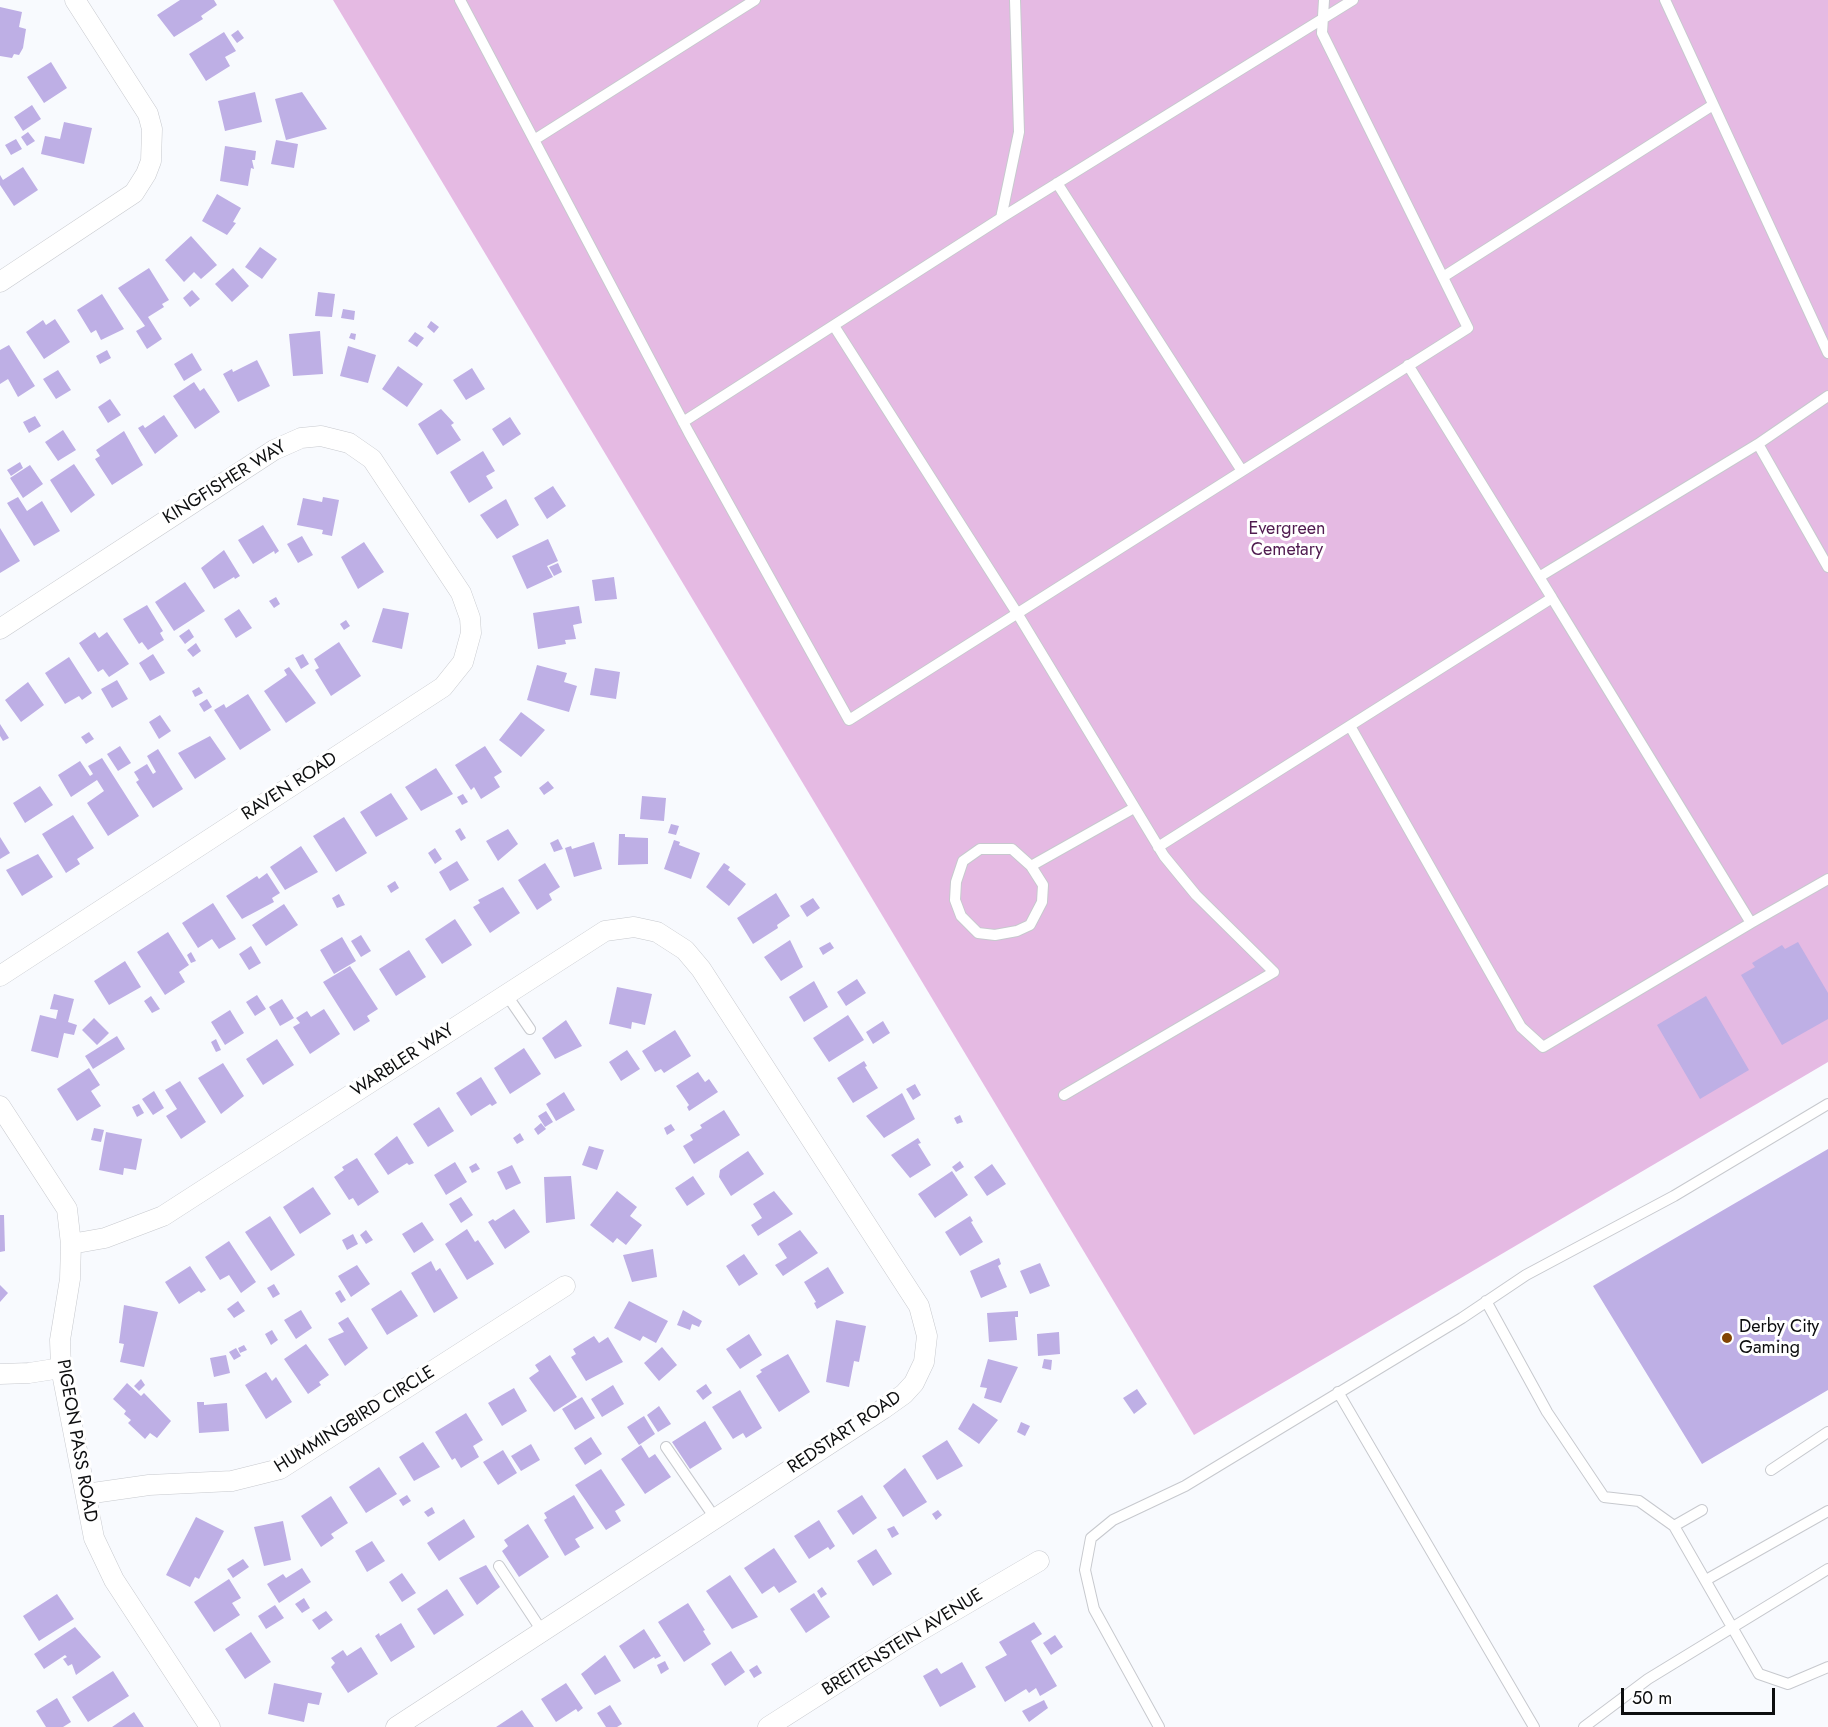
<!DOCTYPE html>
<html>
<head>
<meta charset="utf-8">
<style>
  body { margin:0 }
  #map { position:relative; width:1828px; height:1727px; overflow:hidden; background:#f8fafe; font-family:Jost,sans-serif }
  canvas { display:block }
  .scale { position:absolute; left:1621px; top:1688px; width:154px; height:27px; box-sizing:border-box; border:3px solid #0d0e0f; border-top:0; padding-left:8px; font-size:18px; line-height:21px; white-space:nowrap; color:#0d0e0f; -webkit-text-stroke:4px #fff; paint-order:stroke }
</style>
</head>
<body>
<div id="map">
<canvas width="1828" height="1727"></canvas>
<div class="scale">50 m</div>
</div>
<script>
const c = document.querySelector('canvas').getContext('2d');
c.lineJoin = 'round';
function fillPath(path, color) { c.fillStyle = color; c.fill(path, 'evenodd'); }
const poly = rows => new Path2D(rows.map(r => 'M' + r).join(''));
function stroke(path, color, width, dash) { c.strokeStyle = color; c.lineWidth = width; c.lineCap = dash ? 'butt' : 'round'; c.setLineDash(dash || []); c.stroke(path); }
function write(font, color, halo, rows, align = 'center') {
  c.font = font + ' Jost,sans-serif'; c.lineWidth = 6; c.setLineDash([]); c.textBaseline = 'middle'; c.strokeStyle = halo; c.fillStyle = color; for (const [text, x, y, turn = 0] of rows) {
    c.save(); c.translate(x, y); c.rotate((+turn || 0) * Math.PI / 180); c.textAlign = isNaN(turn) ? turn : align; if (halo) c.strokeText(text, 0, 0); c.fillText(text, 0, 0); c.restore();
  }
}
const green = poly([
  [333,0,1828,0,1828,1062,1194,1435]
]);
const building = poly([
  [180,0,214,0,217,5,201,16,203,19,174,37,157,15],
  [0,7,22,12,19,27,26,29,23,48,19,55,14,54,12,58,0,56],
  [238,30,244,38,237,43,231,35],
  [224,32,236,51,225,57,230,66,206,81,189,54],
  [51,62,67,88,44,103,27,77],
  [255,92,262,122,225,131,218,101],
  [302,92,327,129,286,140,275,99],
  [32,105,41,119,23,131,14,117],
  [64,122,92,128,84,164,41,154,45,136,60,139],
  [28,132,35,141,27,146,21,137],
  [16,139,22,149,11,155,5,145],
  [276,140,298,144,294,168,271,164],
  [225,146,256,151,255,160,252,160,254,169,251,168,248,186,220,181],
  [23,167,38,190,14,206,0,185,0,175,3,180],
  [217,194,241,208,233,222,236,223,227,235,202,221],
  [191,236,217,265,201,279,194,272,184,282,165,260],
  [260,247,277,259,262,279,245,267],
  [149,268,169,300,162,304,164,307,148,317,162,339,147,349,136,331,145,326,118,288],
  [233,268,249,286,232,302,215,284],
  [192,290,200,299,190,307,183,298],
  [318,292,335,294,332,317,315,316],
  [102,294,124,329,101,340,96,330,91,333,77,310],
  [343,309,355,311,354,320,341,318],
  [55,319,70,342,44,359,26,332,43,320,46,325],
  [431,321,439,327,434,333,427,327],
  [320,331,323,374,293,376,289,334],
  [415,332,424,338,417,347,408,341],
  [351,333,356,334,355,340,349,338],
  [9,345,35,386,18,397,8,379,0,384,0,350],
  [348,346,376,355,368,383,340,376],
  [107,350,111,358,100,364,96,356],
  [192,353,202,370,184,381,174,364],
  [257,360,270,386,238,402,223,374,232,369,233,372],
  [398,366,423,384,407,407,382,389],
  [472,368,485,389,466,400,453,380],
  [58,370,71,390,56,399,43,379],
  [194,382,200,391,204,388,220,412,195,429,173,396],
  [110,399,121,415,108,423,98,407],
  [441,409,454,423,451,425,461,440,437,455,418,424],
  [164,415,178,436,155,454,138,428,143,425,145,428],
  [35,416,41,426,29,433,23,422],
  [510,417,521,434,503,446,492,429],
  [63,430,76,450,58,461,45,442],
  [124,431,143,465,112,485,95,459,100,456,96,450],
  [483,451,495,471,486,476,493,488,469,503,450,472],
  [20,462,23,468,11,476,7,470],
  [74,464,95,495,71,513,50,480],
  [30,465,43,484,23,498,10,478],
  [553,486,566,506,547,519,534,498],
  [18,497,27,511,42,501,60,531,34,546,7,503],
  [323,497,339,500,332,536,322,534,323,530,297,525,303,498,322,502],
  [506,499,519,525,497,539,480,515],
  [263,525,279,551,275,554,274,551,253,564,238,540],
  [0,528,20,561,0,573],
  [302,536,313,555,298,563,287,544],
  [548,539,558,561,547,566,553,577,527,589,512,556],
  [364,542,384,572,358,589,341,557],
  [224,550,240,576,235,579,234,577,214,589,201,568],
  [558,563,562,572,554,576,549,567],
  [614,577,617,599,595,601,592,580],
  [185,582,205,611,174,631,155,602],
  [276,597,280,604,274,608,269,601],
  [147,605,163,631,160,633,164,640,148,650,142,642,139,644,123,619],
  [579,606,582,623,573,625,576,639,565,640,566,644,538,649,533,613],
  [383,608,409,613,402,649,372,642],
  [239,609,252,628,236,638,224,619],
  [346,620,350,626,344,630,340,624],
  [189,629,194,637,185,644,179,636],
  [95,632,99,638,107,632,129,664,109,677,103,669,98,672,79,643],
  [339,642,361,676,331,696,315,670,319,668,314,659],
  [196,643,201,651,193,657,187,650],
  [153,654,165,673,150,681,139,663],
  [303,654,309,664,301,669,295,658],
  [69,657,92,693,82,700,79,696,65,704,45,673],
  [537,665,567,673,564,682,577,686,569,712,527,700],
  [289,667,316,703,286,723,264,691,287,675,284,670],
  [595,668,620,672,616,699,590,695],
  [117,680,128,699,112,708,101,689],
  [28,682,44,705,21,722,5,700],
  [199,687,203,693,195,697,192,691],
  [248,694,271,730,240,750,214,710,224,704,226,708],
  [207,699,212,707,204,712,199,704],
  [521,712,545,730,521,757,499,740],
  [160,715,171,731,159,739,149,722],
  [0,724,9,738,3,741,0,736],
  [89,732,94,739,86,744,81,737],
  [210,736,226,759,195,779,178,753],
  [120,746,131,763,118,771,107,754],
  [485,746,502,772,494,777,500,787,481,799,474,787,471,790,455,765],
  [158,749,183,789,153,808,136,782,139,780,134,772,147,764,153,774,156,772,147,756],
  [102,758,139,816,108,836,87,803,104,791,97,780,71,797,58,775,80,761,90,776,93,774,88,766],
  [436,768,453,794,421,811,405,787],
  [548,781,554,788,544,795,539,788],
  [40,786,53,805,25,823,13,803],
  [391,793,408,819,376,837,360,812],
  [463,794,468,802,462,805,457,797],
  [642,796,666,798,664,821,640,819],
  [73,815,94,848,77,859,80,864,66,873,42,834],
  [344,817,367,853,336,872,313,836],
  [671,824,679,826,676,835,668,833],
  [460,828,466,838,461,841,455,831],
  [508,829,518,844,498,861,486,841],
  [619,834,625,834,625,837,648,838,648,864,618,865],
  [0,837,10,853,0,859],
  [558,839,563,849,554,852,550,843],
  [674,840,680,842,679,845,700,853,691,879,664,869],
  [594,842,602,869,574,877,565,848,571,846,572,849],
  [301,846,318,872,285,890,270,867],
  [435,848,442,859,435,864,428,853],
  [38,854,53,877,22,896,6,870],
  [457,861,469,880,450,891,439,872],
  [545,863,560,887,549,894,552,900,537,910,518,880],
  [724,863,730,867,728,870,746,884,729,906,706,887],
  [267,873,280,893,272,898,274,902,242,919,226,896,257,876,259,879],
  [395,881,399,888,391,893,387,886],
  [503,887,520,913,490,933,473,907,480,903,478,900],
  [776,893,790,916,777,925,778,928,753,944,737,918],
  [339,894,345,905,337,908,332,898],
  [813,898,820,908,807,917,800,906],
  [213,903,236,939,219,949,212,939,198,948,182,923],
  [284,904,298,925,266,946,252,925],
  [455,919,472,945,442,964,425,939],
  [168,932,189,965,179,972,185,982,165,995,137,952],
  [361,935,371,951,361,957,351,941],
  [342,937,356,961,334,974,320,950],
  [790,940,803,967,781,981,764,957],
  [830,942,834,948,823,955,819,948],
  [1798,942,1828,993,1828,1019,1782,1045,1741,975,1755,967,1752,963,1782,945,1785,949],
  [251,946,261,963,249,970,239,954],
  [409,950,426,977,396,996,379,969],
  [191,952,196,961,191,963,187,955],
  [125,961,141,987,109,1005,94,981],
  [350,966,378,1009,367,1016,370,1021,354,1031,323,982],
  [857,979,866,993,846,1006,837,992],
  [814,981,828,1007,804,1022,789,997],
  [617,987,652,994,645,1025,632,1022,631,1029,609,1024],
  [54,994,74,999,68,1022,77,1025,74,1035,64,1033,58,1058,31,1051,40,1015,56,1019,58,1010,50,1009],
  [257,995,266,1009,255,1016,246,1002],
  [151,996,160,1009,152,1013,144,1001],
  [1706,996,1749,1070,1700,1099,1657,1025],
  [282,999,294,1018,280,1026,269,1007],
  [324,1009,340,1034,310,1054,293,1027,300,1023,296,1018,307,1011,311,1017],
  [230,1010,244,1033,225,1045,211,1022],
  [848,1015,864,1040,829,1062,813,1038],
  [94,1018,109,1033,97,1045,82,1030],
  [566,1020,582,1046,555,1059,542,1038],
  [883,1021,890,1033,873,1044,866,1032],
  [675,1030,691,1056,664,1073,661,1069,655,1072,642,1051],
  [117,1036,125,1049,93,1069,85,1056],
  [216,1039,221,1050,216,1052,211,1042],
  [277,1039,294,1065,263,1085,246,1059],
  [524,1048,541,1074,510,1094,494,1068],
  [627,1050,640,1069,621,1081,609,1062],
  [864,1061,867,1066,865,1067,878,1088,853,1103,837,1078],
  [223,1063,244,1096,221,1114,198,1078],
  [89,1068,100,1085,91,1091,101,1106,77,1121,57,1089],
  [698,1072,705,1082,709,1079,718,1092,689,1111,687,1107,689,1105,676,1086],
  [481,1077,497,1103,492,1106,490,1104,471,1116,456,1093],
  [180,1081,206,1122,181,1139,166,1116,177,1109,165,1090],
  [915,1084,921,1095,913,1100,906,1089],
  [154,1091,164,1108,153,1115,142,1099],
  [564,1092,575,1110,556,1121,546,1104],
  [902,1093,915,1119,884,1138,866,1116],
  [139,1104,144,1113,137,1117,132,1107],
  [439,1107,454,1131,428,1147,413,1124],
  [724,1110,740,1135,694,1164,683,1146,693,1140,690,1135,702,1128,700,1125],
  [546,1111,553,1122,545,1127,538,1116],
  [960,1115,963,1122,957,1124,954,1118],
  [541,1123,546,1129,538,1135,534,1129],
  [671,1124,675,1130,667,1135,664,1128],
  [94,1128,104,1130,101,1142,91,1140],
  [106,1132,142,1139,136,1170,124,1168,123,1175,99,1170],
  [520,1133,524,1140,517,1144,513,1138],
  [397,1136,414,1163,409,1165,407,1163,388,1175,374,1154],
  [918,1138,921,1143,918,1144,931,1165,910,1178,891,1155],
  [589,1146,604,1150,597,1170,582,1165],
  [1828,1149,1828,1390,1702,1464,1593,1286],
  [748,1151,764,1174,731,1196,719,1177,720,1170],
  [357,1158,379,1192,358,1206,353,1198,349,1200,334,1177,344,1170,342,1167],
  [960,1161,964,1167,956,1172,952,1167],
  [455,1162,467,1182,446,1195,434,1175],
  [476,1163,480,1169,472,1173,469,1167],
  [992,1164,1006,1184,987,1196,974,1177],
  [512,1165,521,1183,506,1190,497,1172],
  [952,1171,968,1195,935,1218,918,1194],
  [571,1176,575,1219,546,1223,544,1177],
  [693,1176,705,1194,687,1206,675,1188],
  [313,1187,331,1214,300,1234,283,1207],
  [617,1191,637,1207,630,1216,642,1225,626,1245,617,1238,613,1243,590,1225],
  [774,1191,793,1214,758,1236,751,1225,762,1218,753,1204],
  [461,1197,473,1215,461,1223,449,1204],
  [514,1209,530,1232,505,1249,488,1222,493,1219,495,1221],
  [0,1215,4,1215,5,1251,0,1252],
  [270,1216,295,1255,271,1271,245,1232],
  [970,1216,973,1221,971,1222,983,1242,960,1256,945,1232],
  [422,1222,434,1240,414,1253,402,1234],
  [467,1229,475,1242,478,1240,494,1264,467,1280,445,1244],
  [366,1230,373,1240,366,1244,360,1235],
  [800,1230,818,1253,783,1276,775,1265,787,1258,778,1244],
  [353,1234,358,1244,347,1250,342,1240],
  [229,1241,256,1282,241,1293,229,1275,220,1280,205,1257],
  [653,1249,657,1277,632,1282,623,1255],
  [744,1254,758,1274,739,1286,726,1266],
  [999,1258,1001,1264,998,1266,1007,1287,981,1298,970,1271],
  [431,1261,436,1271,440,1268,458,1298,434,1313,411,1273],
  [1040,1263,1050,1286,1030,1294,1020,1271],
  [357,1265,370,1284,351,1297,338,1276],
  [190,1266,206,1290,201,1293,199,1291,179,1304,165,1282],
  [828,1267,844,1293,817,1309,814,1303,816,1302,804,1282],
  [274,1284,280,1294,273,1298,267,1288],
  [0,1285,8,1293,0,1302],
  [340,1290,346,1300,341,1303,335,1293],
  [401,1290,418,1316,387,1335,371,1309],
  [238,1301,245,1311,234,1318,227,1309],
  [629,1301,668,1321,656,1343,643,1336,640,1341,614,1328],
  [124,1305,158,1312,144,1367,120,1362,124,1344,119,1343],
  [301,1310,312,1328,296,1339,284,1320],
  [683,1310,702,1321,699,1327,692,1324,690,1330,677,1325],
  [1018,1311,1018,1317,1015,1317,1017,1340,989,1342,987,1313],
  [348,1317,368,1348,345,1366,328,1339,344,1332,338,1323],
  [836,1320,866,1326,859,1362,854,1361,849,1387,826,1382],
  [272,1330,278,1340,271,1345,265,1334],
  [1059,1332,1060,1354,1038,1356,1037,1334],
  [749,1334,762,1355,740,1369,726,1349],
  [594,1336,599,1343,608,1337,623,1362,586,1381,571,1357,576,1354,573,1349],
  [306,1344,329,1375,319,1382,321,1385,308,1394,284,1359],
  [244,1345,247,1350,240,1353,238,1348],
  [662,1347,677,1365,659,1381,644,1363],
  [236,1348,241,1356,234,1360,229,1352],
  [788,1354,810,1392,779,1412,756,1376,762,1372,760,1370],
  [226,1355,230,1373,214,1377,210,1358],
  [550,1355,577,1397,554,1412,529,1378,539,1371,535,1365],
  [988,1359,1018,1367,1001,1403,984,1398,987,1388,980,1387],
  [1044,1359,1052,1360,1051,1370,1042,1368],
  [266,1372,272,1381,276,1377,292,1402,266,1419,245,1385],
  [141,1379,145,1385,139,1391,134,1386],
  [127,1383,141,1396,144,1393,171,1421,157,1438,150,1433,145,1439,128,1423,131,1420,124,1414,126,1411,113,1399],
  [706,1384,712,1393,703,1400,696,1391],
  [613,1385,624,1404,602,1417,591,1399],
  [514,1388,527,1411,502,1426,488,1403],
  [1137,1389,1147,1404,1134,1414,1123,1398],
  [740,1390,762,1428,746,1438,743,1433,733,1439,712,1407],
  [582,1397,595,1418,575,1430,562,1409],
  [197,1402,204,1402,204,1405,227,1403,229,1431,199,1433],
  [973,1403,998,1420,979,1444,958,1429],
  [659,1406,671,1424,658,1432,647,1415],
  [466,1413,483,1440,473,1446,479,1457,461,1468,455,1458,452,1460,435,1432],
  [644,1416,655,1434,639,1445,627,1427],
  [705,1421,722,1449,690,1469,672,1442],
  [1021,1422,1030,1426,1025,1436,1017,1432],
  [591,1437,602,1454,585,1465,574,1448],
  [947,1440,963,1466,937,1480,922,1456],
  [423,1442,440,1467,414,1481,399,1457],
  [531,1444,540,1460,521,1471,511,1456],
  [641,1445,649,1458,655,1454,671,1477,645,1494,621,1459],
  [503,1450,517,1473,498,1485,483,1462],
  [379,1467,397,1494,366,1513,349,1487],
  [905,1468,927,1502,903,1517,883,1486],
  [601,1469,625,1505,615,1511,621,1521,606,1530,575,1485],
  [407,1495,411,1501,403,1506,399,1500],
  [574,1495,594,1528,575,1539,580,1547,565,1556,544,1520,547,1518,544,1513],
  [862,1495,877,1518,853,1535,837,1511],
  [331,1496,348,1523,331,1534,334,1538,321,1547,301,1516],
  [432,1507,435,1513,428,1517,424,1512],
  [938,1510,942,1515,936,1520,932,1514],
  [196,1517,224,1531,199,1579,195,1577,190,1587,166,1575],
  [464,1519,475,1537,439,1561,427,1543],
  [819,1520,835,1546,830,1550,828,1547,809,1559,794,1536],
  [283,1521,291,1560,264,1566,254,1527],
  [528,1524,549,1557,519,1577,502,1551,508,1546,504,1540],
  [894,1526,899,1534,892,1538,887,1529],
  [372,1541,385,1561,367,1572,355,1551],
  [774,1548,797,1582,779,1593,774,1586,762,1594,744,1568],
  [876,1549,892,1574,873,1586,857,1561],
  [243,1559,249,1567,233,1578,227,1569],
  [486,1565,500,1587,477,1605,459,1578],
  [302,1568,311,1582,279,1603,267,1584,283,1574,286,1578],
  [402,1573,416,1593,402,1602,389,1582],
  [730,1575,758,1617,732,1629,706,1591],
  [229,1579,241,1598,232,1603,240,1615,214,1632,194,1602],
  [822,1587,827,1594,821,1598,817,1591],
  [447,1589,464,1615,434,1635,417,1609],
  [814,1593,830,1617,806,1633,790,1609],
  [57,1594,74,1619,39,1641,23,1616],
  [304,1598,310,1608,302,1613,295,1604],
  [688,1603,705,1630,703,1631,711,1644,684,1662,658,1622],
  [275,1605,284,1618,266,1629,258,1616],
  [326,1611,333,1620,319,1630,312,1620],
  [1034,1622,1042,1634,1031,1641,1057,1686,1040,1696,1036,1688,1029,1693,1026,1689,1005,1702,985,1667,1007,1655,999,1642],
  [401,1623,415,1647,391,1662,375,1636,379,1633,380,1636],
  [75,1627,101,1657,76,1675,72,1664,68,1666,63,1659,67,1657,65,1655,44,1669,34,1654],
  [644,1629,661,1656,655,1659,654,1657,634,1669,619,1646],
  [251,1632,271,1662,245,1679,225,1649],
  [1055,1635,1063,1647,1051,1655,1043,1643],
  [361,1647,378,1674,348,1693,331,1667,335,1663,331,1658,343,1650,347,1656],
  [731,1651,745,1672,725,1686,711,1664],
  [605,1655,621,1681,595,1695,581,1674],
  [665,1661,669,1669,661,1674,657,1665],
  [962,1662,976,1687,940,1707,923,1676,937,1668,941,1674],
  [757,1665,762,1673,754,1678,749,1670],
  [113,1671,129,1696,88,1722,72,1697],
  [274,1683,322,1693,319,1705,308,1703,304,1722,268,1714],
  [566,1683,583,1708,578,1712,576,1709,556,1722,541,1699],
  [57,1698,71,1722,63,1727,46,1727,36,1711],
  [1044,1700,1048,1708,1029,1722,1022,1711],
  [610,1705,622,1724,617,1727,606,1727,597,1713],
  [522,1710,534,1727,496,1727],
  [134,1712,144,1727,112,1727]
]);
const service = poly([
  [460,0,689,433,849,720,1468,328,1322,33,1324,0],
  [1665,0,1828,353],
  [534,140,755,0],
  [1057,183,1242,471],
  [1001,218,1353,0],
  [1443,277,1713,105],
  [834,326,1017,613,1164,856,1196,895,1274,972,1064,1095],
  [683,422,1001,218,1019,132,1015,0],
  [1758,444,1828,396],
  [1539,577,1758,444,1828,567],
  [1552,598,1751,923,1828,879],
  [1350,726,1521,1027,1543,1047,1751,923],
  [1158,847,1552,598,1408,365],
  [1031,866,1043,885,1042,902,1030,925,1017,931,995,935,978,933,961,916,955,900,956,882,963,861,980,849,1012,849,1031,866,1134,808],
  [506,994,530,1029],
  [1486,1301,1547,1412,1604,1497,1639,1501,1674,1526,1759,1674,1788,1684,1828,1667],
  [1338,1392,1534,1727],
  [666,1447,715,1518],
  [1771,1470,1828,1432],
  [1674,1526,1702,1510],
  [499,1566,542,1631],
  [1706,1580,1828,1511],
  [1159,1727,1094,1609,1085,1570,1091,1538,1113,1520,1185,1486,1462,1318,1526,1275,1674,1196,1828,1104],
  [1584,1727,1648,1679,1828,1569]
]);
const minor = poly([
  [0,282,134,193,146,174,151,161,152,129,148,114,75,0],
  [0,629,274,450,301,438,321,436,349,443,372,459,461,593,470,618,471,633,463,662,443,687,0,976],
  [0,1106,67,1209,71,1244,70,1279,60,1340,61,1368,94,1538,114,1580,210,1727],
  [71,1244,105,1238,163,1216,605,931,634,927,657,932,685,950,701,969,919,1306,927,1336,924,1362,914,1383,904,1394,883,1409,396,1727],
  [0,1374,29,1373,61,1368],
  [86,1494,149,1485,232,1481,280,1469,565,1286],
  [768,1727,906,1639,1039,1561]
]);
const markers = [
  [1727,1338,6,"#824404"]
];
const streetNames = [
  ["KINGFISHER WAY",225,483,-32],
  ["RAVEN ROAD",290,787,-33],
  ["WARBLER WAY",403,1061,-33],
  ["HUMMINGBIRD CIRCLE",355,1420,-32],
  ["REDSTART ROAD",845,1433,-34],
  ["PIGEON PASS ROAD",76,1441,80],
  ["BREITENSTEIN AVENUE",903,1643,-32]
];
const parkNames = [
  ["Evergreen",1287,530],
  ["Cemetary",1287,551]
];
const poiNames = [
  ["Derby City",1739,1328],
  ["Gaming",1739,1349]
];
fillPath(green, '#e5bae3');
fillPath(building, '#beafe5');
stroke(service, '#c7c9ce', 12);
stroke(minor, '#c7c9ce', 21);
stroke(service, '#fff', 10);
stroke(minor, '#fff', 20);
for (const [x, y, r, color] of markers) { const dot = new Path2D(); dot.arc(x, y, r, 0, 2 * Math.PI); c.fillStyle = color; c.fill(dot); stroke(dot, '#fff', 2); }
write('18px', '#0d0e0f', '#fff', streetNames);
write('18px', '#501b50', '#fff', parkNames);
write('18px', '#0d0e0f', '#fff', poiNames, 'left');
</script>
</body>
</html>
